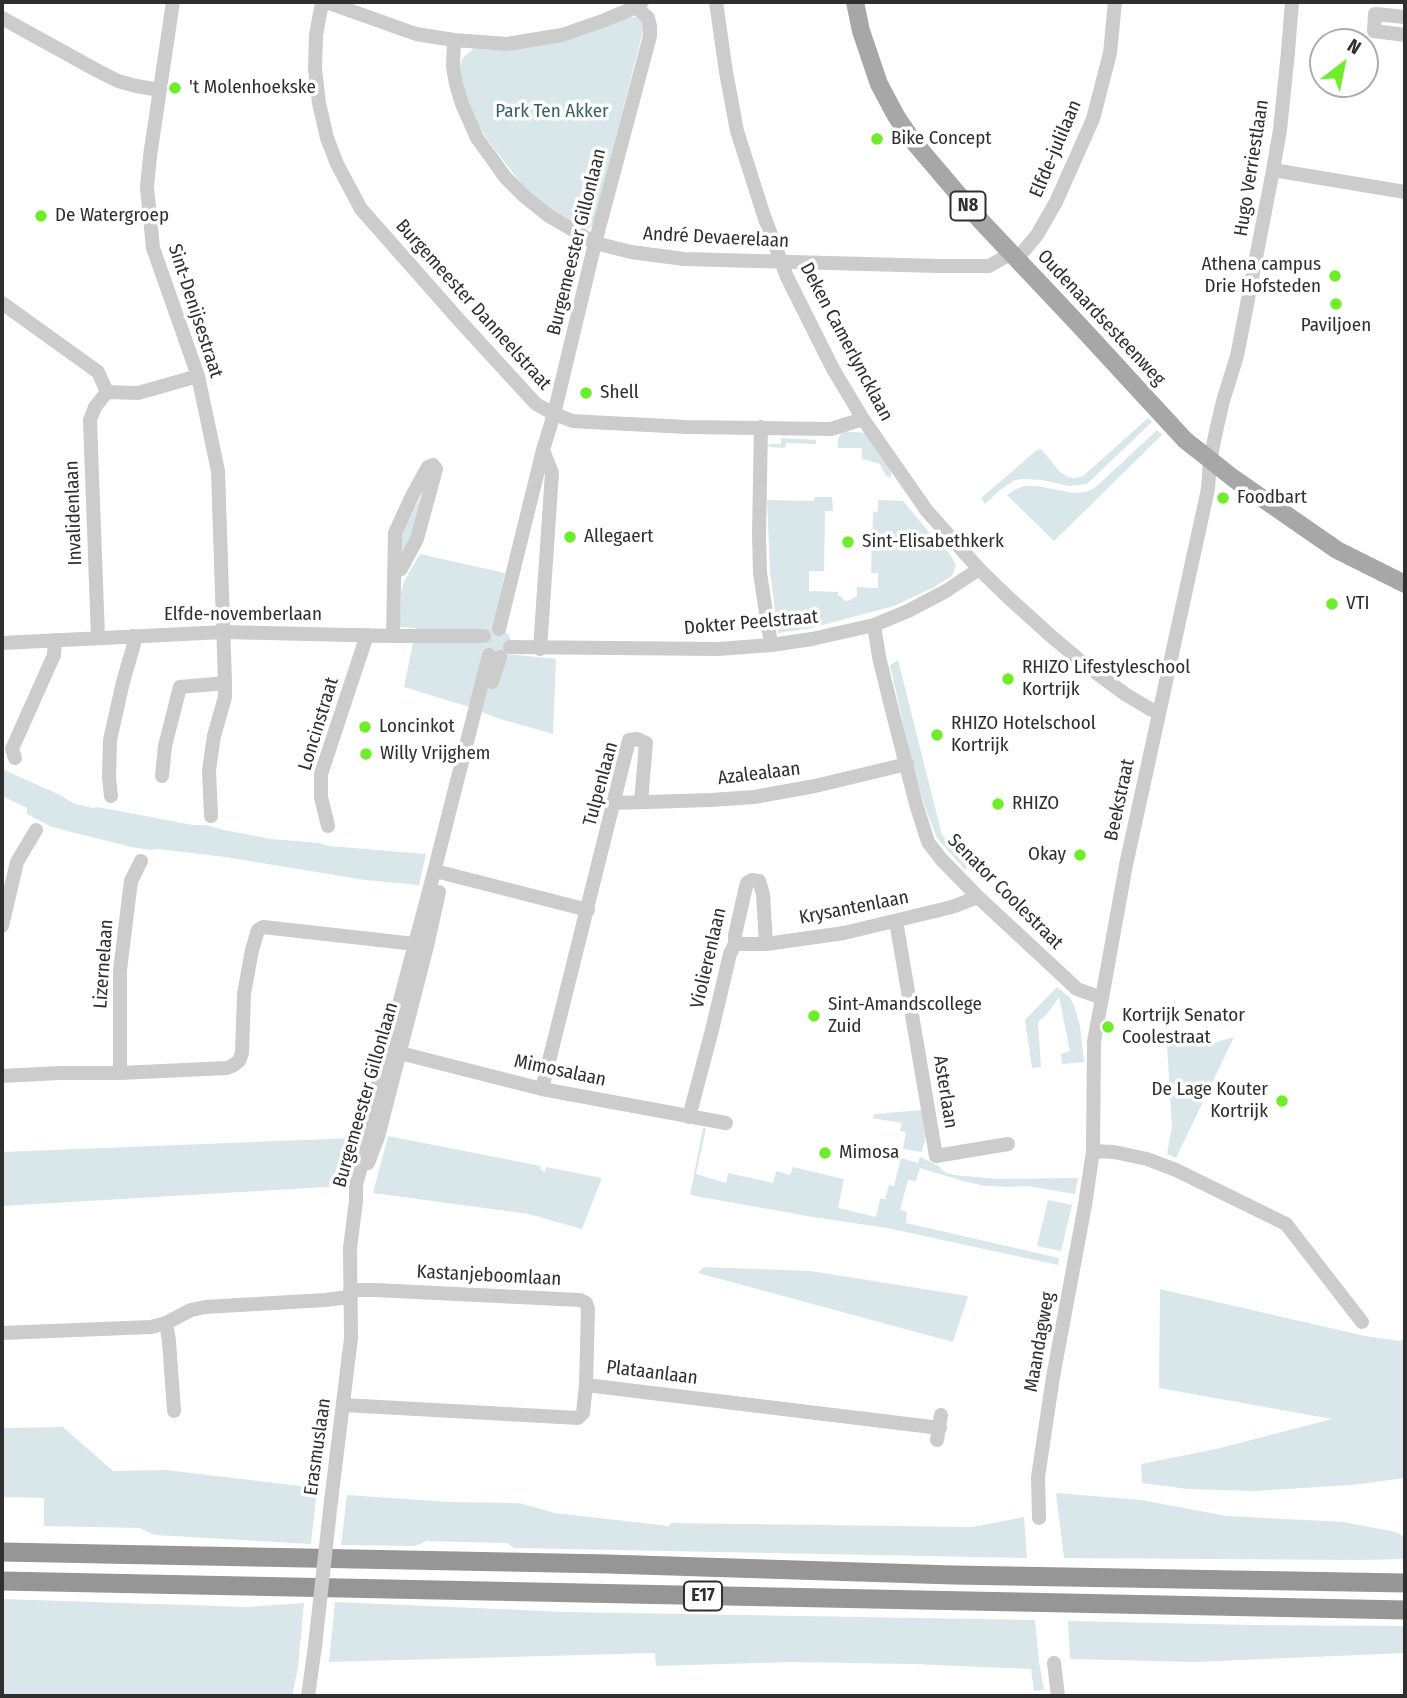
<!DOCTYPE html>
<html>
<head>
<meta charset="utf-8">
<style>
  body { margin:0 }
  #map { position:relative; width:1407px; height:1698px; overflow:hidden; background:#fff; font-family:"Fira Sans Condensed",sans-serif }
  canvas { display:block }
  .frame { position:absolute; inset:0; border:4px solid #2f2f2f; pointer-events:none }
  .north { position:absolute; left:1309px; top:28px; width:70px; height:70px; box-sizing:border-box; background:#fff; border:2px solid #acacac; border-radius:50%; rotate:32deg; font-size:19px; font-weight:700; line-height:28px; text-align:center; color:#2f2f2f }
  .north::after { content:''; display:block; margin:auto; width:24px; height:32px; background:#6fed2b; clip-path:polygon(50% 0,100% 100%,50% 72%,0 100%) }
</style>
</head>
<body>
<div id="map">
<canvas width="1407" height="1698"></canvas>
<div class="frame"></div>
<div class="north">N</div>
</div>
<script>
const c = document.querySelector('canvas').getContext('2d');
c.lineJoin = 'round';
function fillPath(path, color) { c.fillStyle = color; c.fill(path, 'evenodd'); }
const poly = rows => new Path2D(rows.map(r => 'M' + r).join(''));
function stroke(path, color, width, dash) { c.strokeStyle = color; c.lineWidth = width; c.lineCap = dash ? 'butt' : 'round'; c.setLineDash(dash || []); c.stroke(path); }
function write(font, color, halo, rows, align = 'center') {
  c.font = font + ' "Fira Sans Condensed",sans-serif'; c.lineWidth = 7; c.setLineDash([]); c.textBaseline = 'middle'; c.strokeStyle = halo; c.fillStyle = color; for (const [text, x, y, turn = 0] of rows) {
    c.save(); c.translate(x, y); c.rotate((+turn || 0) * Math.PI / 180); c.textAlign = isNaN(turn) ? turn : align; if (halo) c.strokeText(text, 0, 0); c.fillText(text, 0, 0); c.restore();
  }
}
const green = poly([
  [629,17,638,17,643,23,643,31,594,222,590,228,584,229,555,213,526,190,487,139,473,116,464,92,460,67,462,59,474,48,487,50,517,48],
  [1148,418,1152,422,1087,484,1069,486,1042,480,1023,479,1015,480,1000,490,985,504,981,498,1037,450,1041,449,1060,472,1068,477,1075,478,1083,476],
  [1157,430,1162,435,1054,541,1007,495,1016,489,1024,486,1037,486,1074,493,1085,492,1093,489,1098,485],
  [843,431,866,433,891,472,891,478,886,476,880,464,862,459,862,448,838,448,838,439],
  [781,438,816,440,816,444,786,443,785,448,769,447,769,444,781,444],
  [421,496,411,543,402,561,400,534],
  [815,497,832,497,833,511,825,511,824,571,809,571,809,592,811,591,838,592,838,596,841,596,843,600,848,601,857,596,857,587,878,588,878,573,871,573,873,513,878,511,878,500,903,501,938,543,950,554,956,565,952,576,932,588,894,606,811,628,778,633,770,571,767,500,814,501],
  [420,554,505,573,493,626,503,630,509,635,511,641,507,654,556,659,553,734,497,718,466,706,404,687,416,628,400,627,401,592,405,579],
  [898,660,942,835,972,862,965,870,937,838,927,813,913,767,890,665],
  [2,769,58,794,75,804,93,808,97,807,193,825,206,825,224,830,271,839,319,843,329,846,426,854,419,885,365,880,225,857,158,849,150,850,131,847,52,827,27,814,27,808,2,796],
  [1057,987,1070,998,1074,1005,1080,1026,1084,1062,1062,1064,1061,1054,1070,1051,1059,997,1047,1014,1038,1022,1041,1067,1032,1068,1025,1020],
  [1234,1037,1176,1158,1167,1154,1172,1126,1167,1045,1178,1042,1199,1047],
  [923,1110,927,1131,922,1152,903,1149,906,1132,900,1131,902,1123,872,1118,875,1114],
  [703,1128,706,1128,696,1174,726,1183,728,1173,773,1183,776,1171,790,1175,793,1167,844,1179,838,1208,876,1217,880,1199,885,1199,889,1185,894,1186,901,1158,918,1163,920,1157,939,1166,944,1172,954,1175,997,1179,1078,1178,1075,1194,1027,1186,1009,1187,985,1186,963,1181,920,1168,916,1181,908,1180,900,1210,907,1212,906,1223,1059,1258,1058,1265,887,1228,813,1217,690,1195],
  [388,1136,541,1166,540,1169,543,1170,543,1172,545,1172,546,1167,602,1178,582,1229,529,1214,373,1193],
  [355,1138,344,1186,2,1206,2,1152],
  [1048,1200,1072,1205,1061,1251,1037,1246],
  [704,1267,810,1271,968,1296,953,1342,698,1273],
  [1160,1289,1365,1336,1400,1341,1405,1339,1405,1478,1352,1485,1254,1491,1188,1489,1142,1483,1141,1464,1216,1449,1332,1419,1159,1388],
  [63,1427,113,1471,166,1470,317,1488,311,1544,155,1535,140,1528,44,1526,44,1498,2,1497,2,1428],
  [1056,1493,1141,1500,1227,1516,1343,1522,1396,1532,1405,1537,1405,1559,1361,1560,1064,1558],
  [347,1495,449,1502,519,1503,555,1513,669,1526,671,1523,972,1527,1024,1517,1027,1558,514,1548,508,1543,427,1541,415,1546,341,1545],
  [2,1599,247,1607,304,1603,298,1667,292,1696,2,1696],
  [335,1602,567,1612,1035,1620,1039,1662,1044,1690,1034,1691,1031,1669,912,1664,791,1662,656,1666,655,1653,329,1662],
  [1068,1621,1252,1625,1405,1626,1405,1653,1195,1662,1070,1659]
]);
const minor = poly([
  [173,2,150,156,147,187,153,248,198,376,218,471,225,683,225,697,214,736,209,770,211,816],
  [324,2,321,8,316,35,315,69,319,103,327,138,337,164,361,209,459,320,536,404,554,414,573,421,589,422,687,427,831,429,863,419],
  [326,2,416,34,454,40,507,44,562,35,605,20,636,7,642,2],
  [716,2,726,72,737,131,764,216,787,277,833,369,863,419,927,511,979,569,1010,599,1051,636,1083,663,1125,694,1150,709,1159,712],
  [1405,17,1375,14,1374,31,1405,35],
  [2,18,98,71,118,81,136,86,160,90],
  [454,40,453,67,456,84,462,104,477,138,493,160,505,177,524,196,549,216,595,243,631,252,684,259,938,266,989,266,1005,257,1009,252],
  [1273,170,1405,192],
  [1017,259,1037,235,1056,202,1093,119,1110,53,1115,2],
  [2,303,98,372,107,392,138,393,198,376],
  [761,427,759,535,760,573,771,645],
  [874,625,879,657,890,702,916,804,928,842,941,859,978,897,1077,989,1102,998],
  [499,629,543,450,554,414,595,243,650,36,650,26,648,18,636,7,633,2],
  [393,636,395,533,412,496,428,467,433,465,436,469,417,539,401,569,395,572],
  [98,638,90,420,95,407,107,392],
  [2,643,224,632,393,636,484,636],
  [510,647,718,649,771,645,812,639,874,625,908,611,946,591,979,569],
  [540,649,552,473,543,450],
  [492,682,500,657],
  [15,758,12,749,54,655,55,640],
  [162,776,165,746,180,687,225,683],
  [111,796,109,778,110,740,123,682,134,644,133,636],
  [614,803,711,800,754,797,815,786,907,764],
  [328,826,321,797,321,774,367,635],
  [443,873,588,910],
  [896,921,936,1156,1008,1144],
  [2,926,17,862,36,830],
  [735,944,766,944,844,933,952,907,978,897],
  [392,1051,542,1089,726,1123],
  [120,1073,120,970,131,881,141,861],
  [2,1076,59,1073,120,1073,227,1068,232,1066,239,1061,242,1053,244,994,252,950,258,930,263,927,424,945],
  [542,1089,629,740,637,739,646,743,641,802],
  [689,1117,712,1030,730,954,735,944,735,935,745,891,747,883,752,880,759,881,763,894,766,944],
  [1093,1151,1114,1152,1147,1159,1176,1170,1286,1224,1362,1322],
  [368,1163,378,1137,427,946,439,892],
  [350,1290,374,1290,580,1300,586,1303,588,1309,586,1385],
  [166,1323,169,1341,174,1411],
  [2,1333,151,1327,166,1323,191,1310,205,1307,325,1300,350,1297],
  [344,1405,578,1418,583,1413,586,1385,940,1428],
  [937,1440,941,1415],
  [331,1501,351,1338,350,1248,356,1201,356,1185,364,1155,365,1133,434,872,489,655],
  [1039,1518,1038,1477,1053,1377,1085,1205,1093,1151,1094,1042,1126,865,1208,489,1210,460,1217,427,1223,401,1237,356,1273,170,1280,130,1288,52,1292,2],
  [1054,1663,1058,1696],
  [308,1696,315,1646]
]);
const major = poly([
  [855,2,861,31,879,84,896,116,913,141,980,220,1080,326,1185,440,1233,478,1337,550,1405,584]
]);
const highway = poly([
  [2,1552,608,1564,953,1575,1405,1583],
  [2,1581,1405,1610]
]);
const minorBridge = poly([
  [315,1646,331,1501]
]);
const markers = [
  [175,88,7,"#6fed2b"],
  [877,139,7,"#6fed2b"],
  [41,216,7,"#6fed2b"],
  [1335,276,7,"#6fed2b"],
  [1336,304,7,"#6fed2b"],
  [586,393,7,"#6fed2b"],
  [1223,498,7,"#6fed2b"],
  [570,537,7,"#6fed2b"],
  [848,542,7,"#6fed2b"],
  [1332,604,7,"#6fed2b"],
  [1008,679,7,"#6fed2b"],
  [365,727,7,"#6fed2b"],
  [937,735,7,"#6fed2b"],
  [366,754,7,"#6fed2b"],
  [998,804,7,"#6fed2b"],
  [1080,855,7,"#6fed2b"],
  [814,1016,7,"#6fed2b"],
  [1108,1027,7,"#6fed2b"],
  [1282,1101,7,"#6fed2b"],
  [825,1153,7,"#6fed2b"]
];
const shields = [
  [968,206,35],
  [703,1596,38]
];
const shieldNames = [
  ["N8",968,206],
  ["E17",703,1596]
];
const poiNames = [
  ["'t Molenhoekske",189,88],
  ["Bike Concept",891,139],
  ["De Watergroep",55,216],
  ["Athena campus",1321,265,"right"],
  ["Drie Hofsteden",1321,287,"right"],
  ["Paviljoen",1336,326,"center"],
  ["Shell",600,393],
  ["Foodbart",1237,498],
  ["Allegaert",584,537],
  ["Sint-Elisabethkerk",862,542],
  ["VTI",1346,604],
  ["RHIZO Lifestyleschool",1022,668],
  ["Kortrijk",1022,690],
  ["RHIZO Hotelschool",951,724],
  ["Kortrijk",951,746],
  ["Loncinkot",379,727],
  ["Willy Vrijghem",380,754],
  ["RHIZO",1012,804],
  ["Okay",1066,855,"right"],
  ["Sint-Amandscollege",828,1005],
  ["Zuid",828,1027],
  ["Kortrijk Senator",1122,1016],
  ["Coolestraat",1122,1038],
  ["De Lage Kouter",1268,1090,"right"],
  ["Kortrijk",1268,1112,"right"],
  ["Mimosa",839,1153]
];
const parkNames = [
  ["Park Ten Akker",552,112]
];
const streetNames = [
  ["Elfde-julilaan",1056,149,-67],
  ["Hugo Verriestlaan",1252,168,-81],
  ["André Devaerelaan",716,238,3],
  ["Burgemeester Gillonlaan",577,242,-76],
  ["Burgemeester Danneelstraat",473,305,48],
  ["Sint-Denijsestraat",195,311,72],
  ["Oudenaardsesteenweg",1101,318,47],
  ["Deken Camerlyncklaan",846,342,62],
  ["Invalidenlaan",74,513,-92],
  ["Elfde-novemberlaan",243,615],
  ["Dokter Peelstraat",751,623,-5],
  ["Loncinstraat",319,724,-73],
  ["Azalealaan",759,774,-7],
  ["Tulpenlaan",601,784,-75],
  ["Beekstraat",1120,800,-78],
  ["Senator Coolestraat",1005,892,45],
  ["Krysantenlaan",854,908,-11],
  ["Violierenlaan",709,958,-77],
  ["Lizernelaan",104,964,-86],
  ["Mimosalaan",560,1071,12],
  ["Asterlaan",945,1092,81],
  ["Burgemeester Gillonlaan",366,1095,-74],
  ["Kastanjeboomlaan",489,1276,3],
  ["Maandagweg",1040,1342,-80],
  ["Plataanlaan",652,1373,7],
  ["Erasmuslaan",318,1447,-82]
];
fillPath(green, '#d9e7ea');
stroke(minor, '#ccc', 14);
stroke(major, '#a7a7a7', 18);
stroke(highway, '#969696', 19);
stroke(minorBridge, '#ccc', 14);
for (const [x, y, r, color] of markers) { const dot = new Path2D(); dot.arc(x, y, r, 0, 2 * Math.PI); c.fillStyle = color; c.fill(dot); stroke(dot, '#fff', 2.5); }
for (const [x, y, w] of shields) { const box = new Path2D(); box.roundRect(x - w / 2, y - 14.5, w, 29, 5); c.fillStyle = '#fff'; c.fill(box); stroke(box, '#2f2f2f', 2); }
write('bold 18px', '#2f2f2f', null, shieldNames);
write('19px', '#2f2f2f', '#fff', poiNames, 'left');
write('19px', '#3a606d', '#fff', parkNames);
write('19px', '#2f2f2f', '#fff', streetNames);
</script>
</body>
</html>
